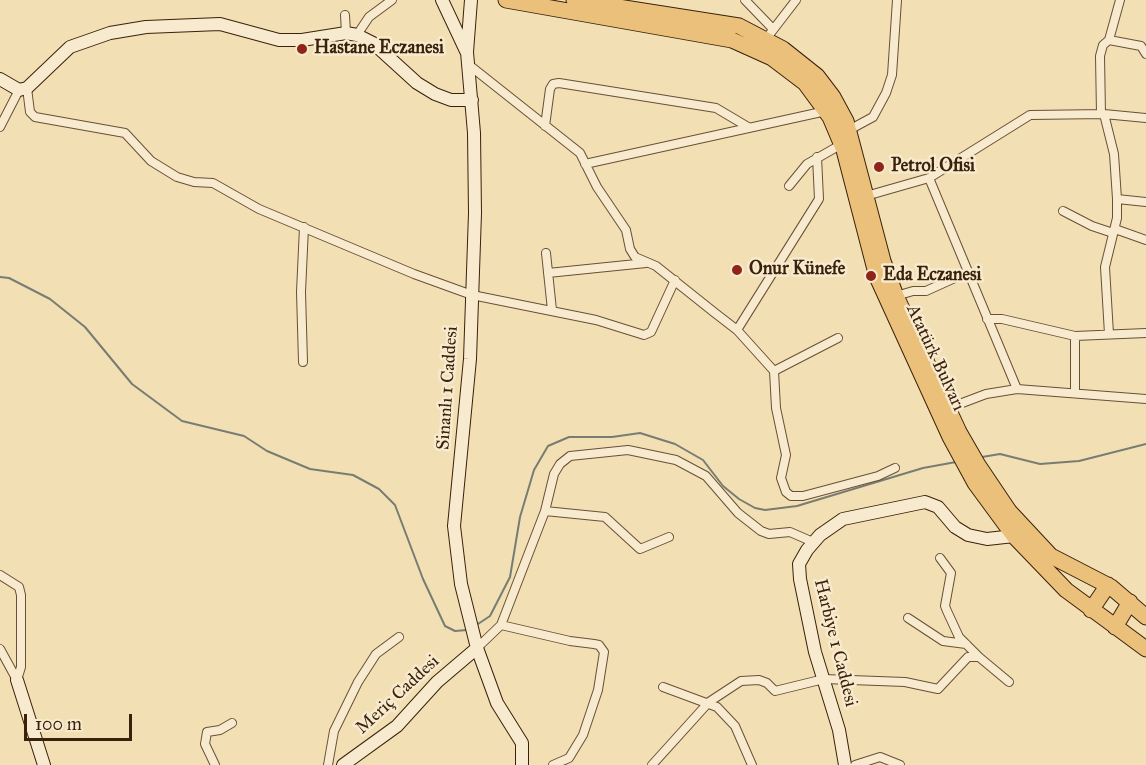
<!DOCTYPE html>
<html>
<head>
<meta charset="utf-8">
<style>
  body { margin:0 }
  #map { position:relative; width:1146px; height:765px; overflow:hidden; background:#f3dfb4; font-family:"IM FELL Great Primer",serif }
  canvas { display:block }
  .scale { position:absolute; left:24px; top:714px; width:108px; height:27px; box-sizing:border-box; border:3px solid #39210b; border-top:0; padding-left:8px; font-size:18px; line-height:21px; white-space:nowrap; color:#39210b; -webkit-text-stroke:4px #f7eace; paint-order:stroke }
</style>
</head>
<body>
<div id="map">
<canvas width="1146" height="765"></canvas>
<div class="scale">100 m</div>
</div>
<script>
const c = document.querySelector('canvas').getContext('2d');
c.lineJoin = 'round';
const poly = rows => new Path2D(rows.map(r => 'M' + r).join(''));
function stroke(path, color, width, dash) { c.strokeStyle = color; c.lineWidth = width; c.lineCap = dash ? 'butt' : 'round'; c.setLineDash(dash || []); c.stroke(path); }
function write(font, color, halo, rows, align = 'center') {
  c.font = font + ' "IM FELL Great Primer",serif'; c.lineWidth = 5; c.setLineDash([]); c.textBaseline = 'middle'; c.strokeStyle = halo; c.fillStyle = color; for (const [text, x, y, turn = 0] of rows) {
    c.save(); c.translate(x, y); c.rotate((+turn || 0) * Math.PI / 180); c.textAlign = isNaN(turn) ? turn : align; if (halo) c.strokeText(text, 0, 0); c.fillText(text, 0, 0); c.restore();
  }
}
const stream = poly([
  [0,277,9,278,50,299,85,327,132,384,182,421,244,436,267,451,310,469,353,475,379,489,395,505,423,579,445,626,455,631,467,630],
  [982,457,1000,454,1040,464,1079,461,1146,444],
  [475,626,490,616,510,577,520,517,534,470,548,446,569,437,612,437,640,433,675,444,703,460,723,486,739,499,755,508,765,510,797,506,923,468,956,462]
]);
const street = poly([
  [745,0,773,29],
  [345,15,346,33],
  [357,35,369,17,392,0],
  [766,39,796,0],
  [1109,40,1141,46,1146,54],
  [469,65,580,153,597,187,626,230,630,249,635,257,656,266,715,313,737,330,774,371,776,408,786,455,781,478,786,492,791,496,803,496,878,476,895,468],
  [27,88,30,112,35,117,125,133,151,161,177,177,194,182,213,183,259,209,414,274,472,295,596,320,644,335,651,332,675,280],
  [1101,114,1100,56,1103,45,1109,40,1120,0],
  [1104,114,1114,154,1117,199,1117,218,1105,267,1109,334],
  [545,126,550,89,553,84,559,83,716,108,748,127],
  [0,127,19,90],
  [849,130,873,117,886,93,892,75,897,0],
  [585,164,826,111],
  [929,178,1017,389],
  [789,186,807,164,842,144],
  [866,196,929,178,1030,115,1104,114,1146,118],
  [1117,199,1146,202],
  [1063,211,1092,226,1113,233],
  [1115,229,1146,240],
  [546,253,552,310],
  [548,273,646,263],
  [896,296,913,291,926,291,968,272],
  [987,319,1002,319,1075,336,1146,333],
  [737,330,819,199,817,157],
  [303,362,301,292,304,227],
  [774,371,838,338],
  [1075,393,1075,336],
  [949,408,986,394,1017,389,1146,399],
  [545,511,605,517,640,549,669,537],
  [940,558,951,573,945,606,947,611,959,637,979,657],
  [0,575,19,587,21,595,21,667,17,680],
  [908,618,943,641,966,644],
  [501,625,570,641,594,644,599,645,604,652,598,690,583,735,569,758,553,765],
  [477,648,501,625,545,511,554,474,560,464,570,456,628,450,676,460,706,476,738,513,761,531,769,534,790,532,813,542],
  [0,649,17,680],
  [663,687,717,707,735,726,752,765],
  [215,765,205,744,207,732,220,730,232,723],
  [328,765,334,731,358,682,376,654,399,637],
  [652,765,709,702,741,681,759,680,767,683,775,691,824,679,905,682,938,689,968,657,979,657,1009,682],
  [855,765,880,757,900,765]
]);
const secondary = poly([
  [442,0,466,51],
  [471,0,467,52,474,133,475,213,470,359,454,526,461,584,477,648,497,703,522,743,522,765],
  [0,79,19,90,27,88,70,47,110,33,146,27,220,24,279,40,302,40,346,33,357,35,373,43,417,83,435,94,451,100,472,100],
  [17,680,44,765],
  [343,765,397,726,437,682,477,648],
  [845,765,839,730,815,652,800,579,799,564,807,550,820,535,843,519,925,502,938,507,955,527,968,535,987,539,1014,536]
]);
const highway = poly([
  [506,0,732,40,772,58,805,83,830,117,844,150,877,277,950,437,975,483,1014,536,1066,590,1146,649],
  [574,0,739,26,783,49,817,76,833,97,846,121,883,261,896,296,959,432,978,465,1009,511,1051,556,1111,587,1146,617],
  [1091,610,1108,585],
  [1115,627,1130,602]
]);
const markers = [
  [302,49,6,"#8f2418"],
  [879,167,6,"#8f2418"],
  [737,270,6,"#8f2418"],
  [871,276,6,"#8f2418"]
];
const poiNames = [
  ["Hastane Eczanesi",314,49],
  ["Petrol Ofisi",891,167],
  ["Onur Künefe",749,270],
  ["Eda Eczanesi",883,276]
];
const streetNames = [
  ["Atatürk Bulvarı",935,358,65],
  ["Sinanlı 1 Caddesi",448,388,-86],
  ["Harbiye 1 Caddesi",835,643,76],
  ["Meriç Caddesi",398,695,-43]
];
stroke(stream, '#777d73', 2);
stroke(street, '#685035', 10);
stroke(secondary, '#39210b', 14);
stroke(highway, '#39210b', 17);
stroke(street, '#f7eace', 8);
stroke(secondary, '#f7eace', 12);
stroke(highway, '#eac07a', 15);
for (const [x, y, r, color] of markers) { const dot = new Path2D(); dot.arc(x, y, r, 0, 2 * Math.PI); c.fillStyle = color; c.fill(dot); stroke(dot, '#f7eace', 2); }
write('bold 18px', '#39210b', '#f7eace', poiNames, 'left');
write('18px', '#39210b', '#f7eace', streetNames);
</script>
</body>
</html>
